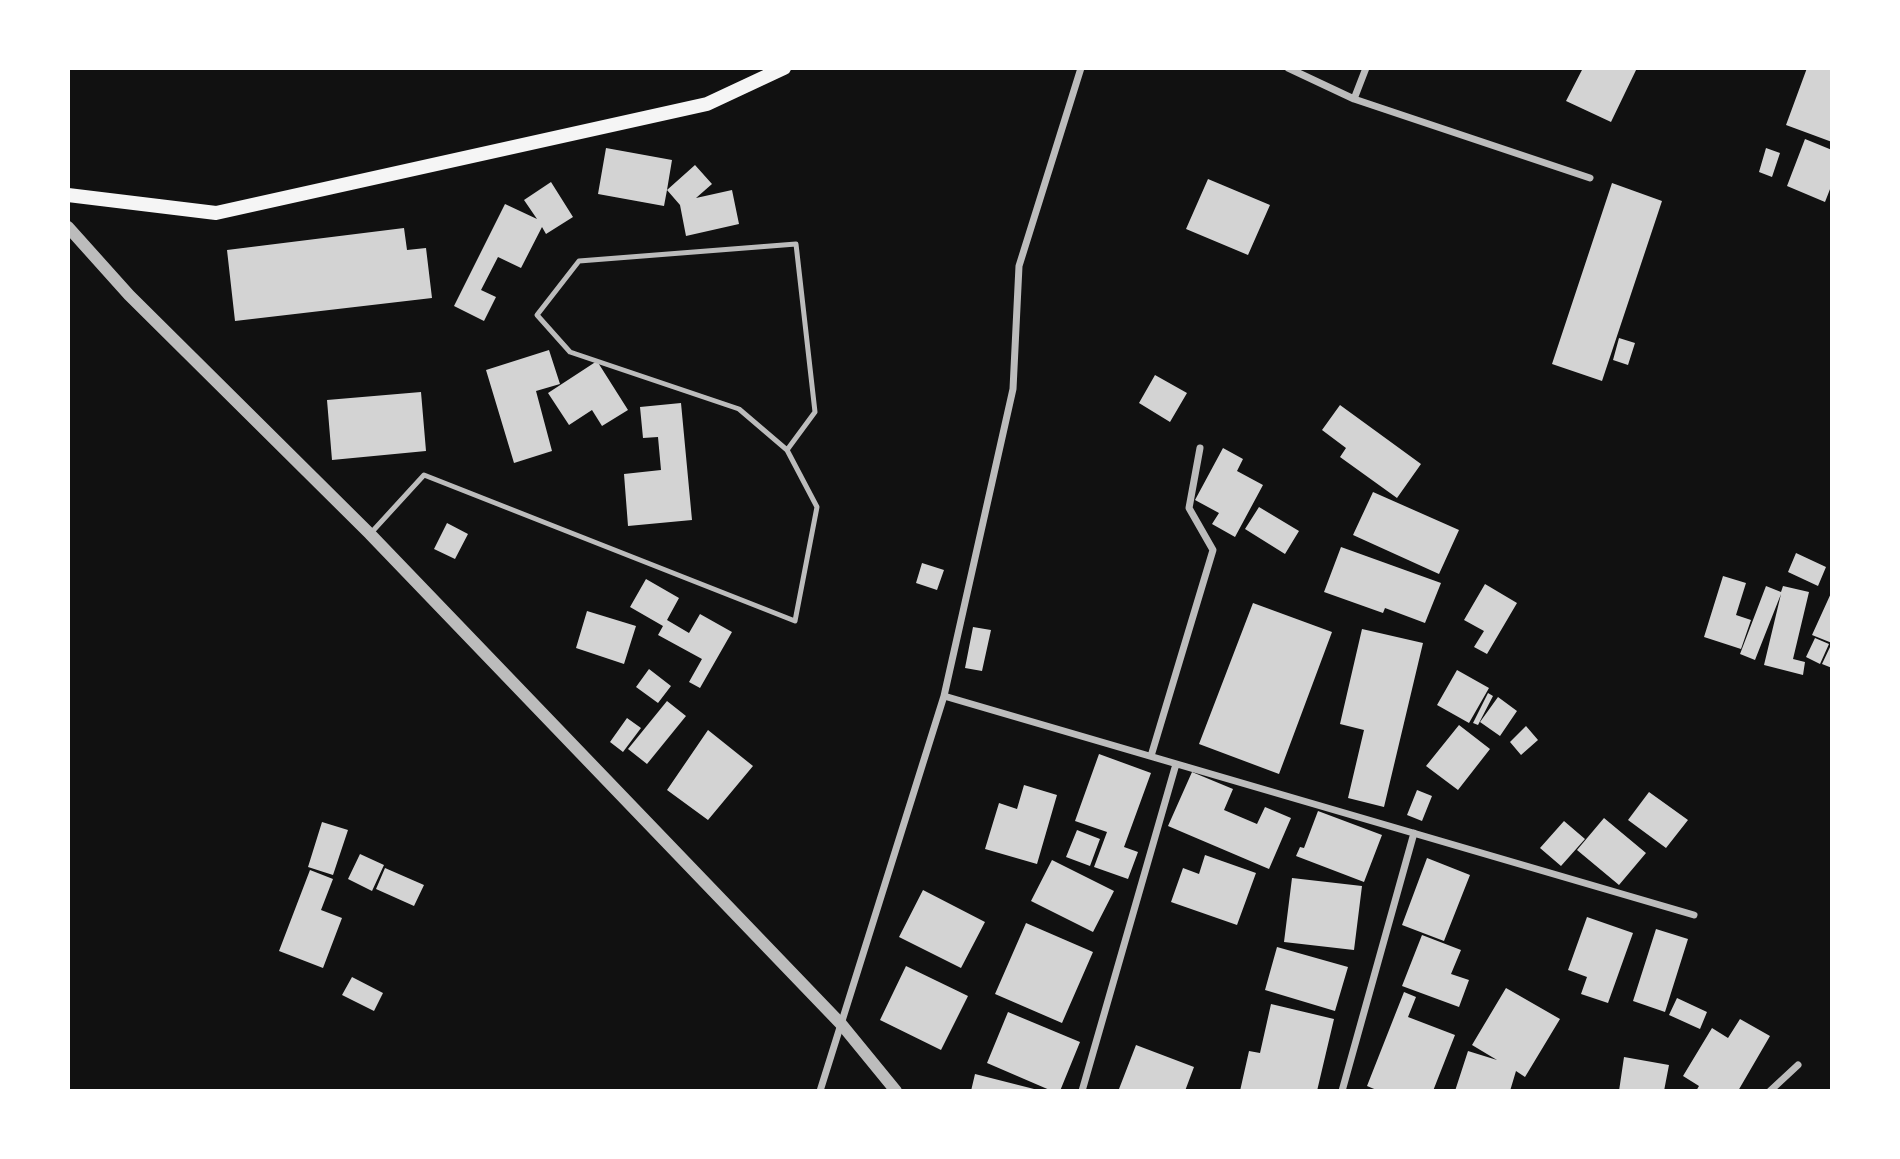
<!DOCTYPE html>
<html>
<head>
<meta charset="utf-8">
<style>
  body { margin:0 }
  #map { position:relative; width:1900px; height:1159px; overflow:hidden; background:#111; font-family:Lato,sans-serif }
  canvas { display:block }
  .frame { position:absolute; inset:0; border:70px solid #fff; pointer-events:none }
</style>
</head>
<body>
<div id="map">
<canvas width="1900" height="1159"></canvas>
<div class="frame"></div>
</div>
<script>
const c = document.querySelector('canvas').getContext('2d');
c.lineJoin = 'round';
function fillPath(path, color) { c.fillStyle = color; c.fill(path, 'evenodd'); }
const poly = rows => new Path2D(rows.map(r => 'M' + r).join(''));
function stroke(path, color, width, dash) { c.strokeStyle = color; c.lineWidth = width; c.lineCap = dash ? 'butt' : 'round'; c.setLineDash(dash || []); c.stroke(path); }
const building = poly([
  [1583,68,1637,68,1611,122,1566,101],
  [1807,68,1832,68,1832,142,1786,125],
  [1805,139,1832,150,1832,184,1825,202,1787,186],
  [606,148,672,160,667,190,695,165,712,184,696,198,732,190,739,224,686,236,680,205,667,190,664,206,598,194],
  [1766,148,1780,153,1772,177,1759,172],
  [1208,179,1270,205,1248,255,1186,229],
  [551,182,573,217,546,234,542,227,521,268,498,257,481,290,496,297,484,321,454,306,505,204,537,219,524,200],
  [1612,183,1662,201,1602,381,1552,364],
  [404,228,407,250,426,248,432,298,235,321,227,250],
  [1619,338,1635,343,1628,365,1613,360],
  [549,350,560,384,536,391,552,451,514,463,486,370],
  [597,361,628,410,602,426,592,410,569,425,548,393],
  [1155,375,1187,393,1170,422,1139,403],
  [421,392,426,451,332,460,327,400],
  [681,403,692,520,628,526,624,474,661,470,658,437,643,438,640,407],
  [1340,405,1421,464,1397,498,1340,457,1346,448,1322,430],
  [1223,448,1243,459,1237,471,1263,485,1235,537,1212,524,1219,513,1195,500],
  [1373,492,1459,530,1439,574,1353,535],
  [1259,507,1299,531,1285,554,1245,529],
  [447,523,468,534,455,559,434,549],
  [1341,547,1441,583,1425,623,1385,608,1383,613,1324,592],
  [1796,553,1826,567,1818,586,1788,572],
  [922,563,944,570,937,590,916,583],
  [1723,576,1746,583,1736,615,1751,620,1741,649,1704,637],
  [646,579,679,598,667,620,689,633,700,614,732,632,700,688,689,682,702,659,658,635,663,626,630,607],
  [1485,584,1517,603,1487,654,1474,647,1484,631,1464,620],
  [1766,586,1781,592,1783,586,1809,592,1793,659,1805,662,1803,675,1764,665,1781,594,1755,660,1740,654],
  [1832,591,1832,643,1812,635],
  [1253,603,1332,632,1279,774,1199,744],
  [587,611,636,626,624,664,576,648],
  [973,627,991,630,982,671,965,668],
  [1362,629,1423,643,1384,807,1348,798,1364,730,1340,724],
  [1815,638,1829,644,1820,664,1806,657],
  [1830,647,1832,648,1832,668,1822,664],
  [649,669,671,686,658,703,636,687],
  [1457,670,1489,688,1469,723,1437,705],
  [1488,693,1493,696,1478,725,1473,723],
  [1498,697,1517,711,1500,736,1480,722],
  [667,701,686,716,647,764,628,749],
  [627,718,641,728,623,752,610,742],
  [1459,725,1490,749,1458,790,1426,766],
  [1526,726,1538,740,1521,755,1510,742],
  [708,730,753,766,708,820,667,790],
  [1099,754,1151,773,1124,847,1138,852,1128,879,1094,867,1107,832,1075,821],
  [1192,772,1233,789,1224,810,1257,824,1265,807,1291,818,1269,869,1168,826],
  [1024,785,1057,795,1037,864,985,849,999,803,1017,809],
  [1417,790,1432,796,1422,821,1407,815],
  [1649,792,1688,820,1666,848,1628,820],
  [1318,811,1382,835,1364,882,1296,856,1300,847,1304,848],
  [1604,818,1646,853,1619,885,1577,850],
  [1564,821,1585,839,1561,866,1540,848],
  [322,822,348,830,333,875,308,867],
  [1077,830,1100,839,1090,866,1066,857],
  [360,854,384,865,372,891,348,879],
  [1205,855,1256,873,1237,925,1171,902,1183,868,1199,874],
  [1427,858,1470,875,1444,941,1402,925],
  [1052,860,1114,891,1093,932,1031,901],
  [385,868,424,885,414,906,376,889],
  [310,870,333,879,321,910,342,918,323,968,279,951],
  [1292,878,1362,886,1354,950,1284,942],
  [923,890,985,922,961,968,899,937],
  [1587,917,1633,933,1608,1003,1581,994,1587,977,1568,970],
  [1026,923,1093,952,1062,1023,995,994],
  [1656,929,1688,939,1665,1012,1633,1001],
  [1422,935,1461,950,1451,974,1469,980,1459,1007,1402,986],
  [1277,947,1348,967,1335,1011,1265,990],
  [906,966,968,996,941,1050,880,1020],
  [352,977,383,993,374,1011,342,995],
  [1506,988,1560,1019,1525,1077,1516,1071,1510,1091,1455,1091,1468,1051,1497,1060,1472,1045],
  [1404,992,1416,997,1408,1017,1455,1035,1433,1091,1379,1091,1367,1086],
  [1677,998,1707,1012,1700,1029,1669,1015],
  [1271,1004,1334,1019,1317,1091,1240,1091,1249,1051,1260,1053],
  [1008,1012,1080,1042,1060,1091,1052,1091,987,1063],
  [1740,1019,1770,1036,1738,1091,1696,1091,1699,1086,1683,1076,1712,1028,1728,1038],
  [1136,1045,1194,1067,1185,1091,1119,1089],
  [1624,1057,1669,1065,1664,1091,1619,1091],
  [975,1074,1038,1090,1038,1091,971,1091]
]);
const service = poly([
  [370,534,424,475,795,621,817,507,787,450,739,409,570,352,537,315,579,261,796,244,815,412,787,450]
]);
const minor = poly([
  [1288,68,1354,99,1590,178],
  [1354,99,1366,68],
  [944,696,1694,915],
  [1151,756,1213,550,1189,508,1200,448],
  [820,1091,944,696,1013,389,1019,266,1081,68],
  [1082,1091,1176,764],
  [1342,1091,1414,833],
  [1770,1091,1798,1065]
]);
const tertiary = poly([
  [68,227,129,295,370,534,842,1025,896,1091]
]);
const secondary = poly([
  [68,195,216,213,707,104,784,68]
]);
fillPath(building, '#d3d3d3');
stroke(service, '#bcbcbc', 5);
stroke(minor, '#bcbcbc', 7);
stroke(tertiary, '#bcbcbc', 12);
stroke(secondary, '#f5f5f5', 14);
</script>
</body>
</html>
